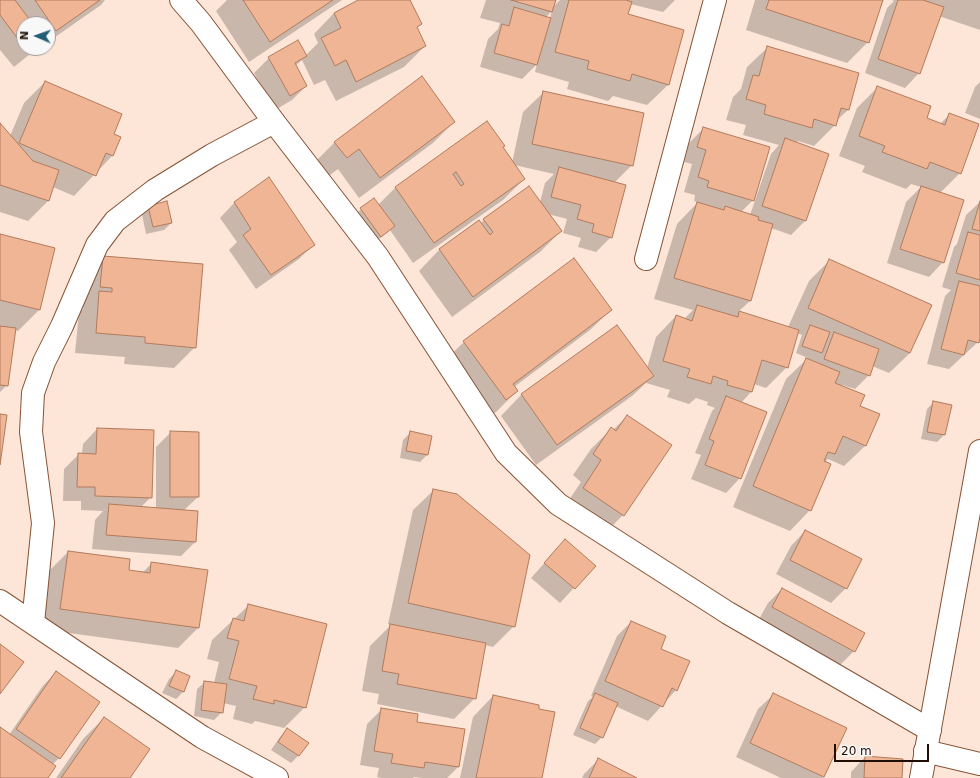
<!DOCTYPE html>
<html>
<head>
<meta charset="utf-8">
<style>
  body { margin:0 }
  #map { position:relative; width:980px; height:778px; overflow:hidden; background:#fde5d8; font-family:"DejaVu Sans",sans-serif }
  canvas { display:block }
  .north { position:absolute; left:16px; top:16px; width:40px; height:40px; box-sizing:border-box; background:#f8f8f8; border:1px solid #a29a96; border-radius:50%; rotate:272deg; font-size:11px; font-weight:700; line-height:16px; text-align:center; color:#200d03 }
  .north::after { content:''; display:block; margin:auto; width:14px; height:18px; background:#245d76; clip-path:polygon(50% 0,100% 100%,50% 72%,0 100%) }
  .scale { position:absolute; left:834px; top:744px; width:95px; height:18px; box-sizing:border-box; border:2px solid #200d03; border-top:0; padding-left:5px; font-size:12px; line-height:14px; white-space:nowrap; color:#200d03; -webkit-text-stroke:3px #f8f8f8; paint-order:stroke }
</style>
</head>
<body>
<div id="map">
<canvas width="980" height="778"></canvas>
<div class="north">N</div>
<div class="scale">20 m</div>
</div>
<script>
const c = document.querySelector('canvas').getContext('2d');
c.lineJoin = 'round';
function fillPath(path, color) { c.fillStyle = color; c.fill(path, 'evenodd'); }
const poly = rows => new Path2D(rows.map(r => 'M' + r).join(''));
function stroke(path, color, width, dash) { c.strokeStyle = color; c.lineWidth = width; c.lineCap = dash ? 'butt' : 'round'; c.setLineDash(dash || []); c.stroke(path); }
const shadow = poly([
  [0,0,105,0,101,5,48,42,48,24,24,24,24,48,40,48,35,51,35,50,14,67,0,50],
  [227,0,342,0,249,62,216,11],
  [360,0,409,0,421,24,416,28,425,46,404,67,336,101,325,80,314,85,302,60,295,66,306,86,292,100,275,110,254,73,269,58,298,42,306,55,318,43,314,34,334,13],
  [486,0,555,0,553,7,560,0,675,0,663,12,630,4,627,15,668,85,647,105,613,96,608,101,567,89,569,82,535,72,537,64,522,79,480,67,488,39,498,29,500,23,480,18],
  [552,11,550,18,546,17],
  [755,0,882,0,868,42,847,63,746,30],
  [892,0,980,0,980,30,939,16,919,73,905,88,865,73,887,8,894,1],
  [768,47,858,74,848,110,836,121,835,125,814,146,798,141,796,143,806,220,791,235,771,228,750,301,738,312,788,327,809,281,829,261,910,353,889,373,872,366,869,375,855,389,842,385,841,386,859,406,878,414,865,446,844,466,828,459,825,462,810,510,790,531,733,507,786,379,808,358,796,353,802,335,797,333,787,367,766,388,754,384,751,392,741,403,740,478,726,493,691,479,701,455,695,453,712,411,715,408,707,405,708,402,696,398,689,404,667,397,670,390,646,383,632,396,536,465,501,416,521,395,617,327,647,368,656,337,676,316,684,319,693,310,654,299,677,224,698,202,694,201,695,195,684,192,692,164,684,162,689,143,704,128,753,200,741,212,750,215,771,154,779,145,743,135,746,125,726,120,733,97,741,89,747,67],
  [45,82,112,134,120,137,112,156,74,196,53,187,48,201,28,221,0,212,0,125,10,136,24,103],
  [980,82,980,119,965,113,975,87],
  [878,87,925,118,940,124,950,114,960,173,940,193,943,262,929,277,887,263,906,202,921,187,911,184,906,189,862,172,865,166,839,156,857,108],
  [544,92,632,165,614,183,611,237,596,252,578,247,581,238,563,233,567,219,548,214,561,231,540,252,452,317,419,271,439,250,478,221,480,224,484,220,540,202,545,183,554,174,514,165,524,179,503,200,413,263,390,230,374,243,353,216,374,199,378,205,395,188,487,123,502,148,512,163,523,112],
  [454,122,433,143,359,198,338,169,326,178,314,163,335,142],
  [269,179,314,244,299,259,256,289,229,250,237,242,220,218,234,203],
  [980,202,980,335,978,342,949,369,927,364,945,296,951,290,942,287,954,247,957,244,966,215],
  [149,207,171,223,164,230,146,234,142,214],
  [0,236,53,249,39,310,18,331,14,330,7,385,0,392],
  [103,257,195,347,174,368,124,364,125,357,75,353,79,313,84,308,80,308],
  [611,310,590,330,514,387,517,391,496,412,485,419,443,362,464,342],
  [934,402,944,435,937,442,921,439,927,409],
  [627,416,623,515,602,536,563,509,581,482,573,475,591,449,611,429,613,430],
  [97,429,153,431,151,497,140,508,156,509,156,447,171,432,198,497,183,511,195,542,181,556,92,549,95,520,103,511,81,510,81,501,63,501,64,469,79,454,82,454,83,444],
  [411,432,430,436,427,455,420,462,400,458,403,440],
  [434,490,514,626,493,647,485,645,475,698,454,719,377,704,379,694,362,691,370,646,392,624,388,624,413,510],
  [805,531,861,559,846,588,831,603,776,574,791,546],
  [565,540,594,566,560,603,531,578],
  [68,552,128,571,142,573,152,563,198,628,178,648,40,629,47,573],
  [782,589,854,651,840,665,758,621,768,603],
  [249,605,305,707,284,728,255,721,252,724,233,719,236,706,223,703,222,712,214,720,194,716,197,689,205,682,214,683,219,662,207,659,212,640],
  [631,622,660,649,676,690,648,721,615,706,602,737,595,744,573,735,588,701,593,697,591,696,617,636],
  [56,672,98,702,59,758,52,765,47,778,0,778,0,729,9,735,42,687],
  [176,672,183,692,176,699,162,693,169,679],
  [773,695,823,776,822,778,781,778,736,757,758,709],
  [493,696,541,778,460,778,473,717],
  [381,710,416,723,458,767,447,778,423,778,414,777,413,778,381,778,377,777,379,768,360,765,367,724],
  [104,718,129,778,56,778,83,739],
  [287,730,307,743,298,756,291,763,271,750,280,737],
  [865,757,901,778,851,778,851,772],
  [598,760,635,778,582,778,584,774]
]);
const building = poly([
  [0,0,15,0,33,24,24,24,24,47,0,15,0,0],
  [35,0,100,0,56,31,35,0],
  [243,0,333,0,270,42,243,0],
  [358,0,410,0,422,24,417,27,426,46,356,82,346,60,335,66,321,38,341,28,334,13,358,0],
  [511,0,556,0,552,12,511,0],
  [569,0,626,0,632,2,628,14,684,30,669,85,632,74,630,81,587,69,589,61,555,52,569,0],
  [769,0,883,0,869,43,766,9,769,0],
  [898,0,923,0,944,7,920,74,878,59,898,0],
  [514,7,551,18,537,65,494,53,502,24,509,26,514,7],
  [298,40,307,56,295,63,307,86,290,96,268,57,298,40],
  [767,46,859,73,849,110,841,108,836,126,814,119,812,128,764,114,766,105,746,99,753,75,759,76,767,46],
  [24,48,36,48,29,54,24,48],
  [422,76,455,122,380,178,359,149,347,158,334,142,422,76],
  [45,81,122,114,114,134,121,137,113,156,106,153,96,176,19,143,45,81],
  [877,86,931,106,927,118,945,125,949,113,979,124,961,174,930,162,927,169,882,152,885,146,859,136,877,86],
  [543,91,644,113,633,166,532,144,543,91],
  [487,121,505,146,503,147,525,179,434,243,395,187,487,121],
  [456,172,464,184,461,186,453,174,456,172],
  [0,123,33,161,59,170,49,201,0,185,0,123],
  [703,127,770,147,754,201,707,187,709,181,698,177,706,150,697,147,703,127],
  [785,138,829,154,806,221,762,206,785,138],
  [559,167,626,185,612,238,592,232,594,224,577,219,581,205,551,197,559,167],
  [269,177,315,245,271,275,243,235,251,229,234,202,269,177],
  [529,186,562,231,473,297,439,249,479,220,490,235,493,232,483,219,529,186],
  [921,186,964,200,944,263,900,249,921,186],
  [374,198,395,226,381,237,360,208,374,198],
  [167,201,172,223,153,227,148,206,167,201],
  [980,201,980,231,972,229,980,201],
  [697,202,724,210,725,206,759,217,758,220,773,224,751,301,674,278,697,202],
  [968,232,980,235,980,280,956,273,968,232],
  [0,234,55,248,40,310,0,300,0,234],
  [103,256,203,264,196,348,145,343,145,337,96,333,99,291,112,292,112,288,100,287,103,256],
  [574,258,612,310,513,384,518,391,506,400,463,341,574,258],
  [829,259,932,305,910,353,808,308,829,259],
  [959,281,980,286,980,339,979,343,968,340,964,355,941,349,959,281],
  [697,305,738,317,739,311,799,330,788,368,762,360,752,392,727,385,728,381,713,376,711,384,687,377,690,369,663,361,676,315,692,321,697,305],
  [617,325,654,376,557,445,521,394,617,325],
  [810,325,830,332,822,353,802,346,810,325],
  [0,326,16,328,8,386,0,385,0,326],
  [834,332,879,349,870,376,824,359,834,332],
  [806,358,840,372,835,383,865,395,860,406,880,414,866,446,843,436,835,454,828,452,824,461,831,464,811,511,753,486,806,358],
  [726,396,767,412,741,479,705,465,714,441,709,439,726,396],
  [933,401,952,405,945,435,927,432,933,401],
  [0,414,7,415,0,465,0,414],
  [627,415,672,445,624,516,583,488,601,460,593,454,611,427,616,431,627,415],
  [97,428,154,430,152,498,95,496,95,487,77,487,78,453,96,454,97,428],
  [170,431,199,432,199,497,170,497,170,431],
  [410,431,432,436,428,455,406,451,410,431],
  [433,489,457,494,530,555,515,627,408,603,433,489],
  [109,504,198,511,196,542,106,535,109,504],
  [805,530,862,559,847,589,790,560,805,530],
  [565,539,596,566,575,589,544,563,565,539],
  [68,551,130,559,129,570,150,573,151,562,208,570,199,628,60,609,68,551],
  [782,588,865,633,855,652,772,607,782,588],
  [248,604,327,624,306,708,274,700,274,704,253,699,257,686,229,679,239,641,227,638,233,618,244,621,248,604],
  [631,621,666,636,661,649,690,661,677,691,672,688,663,707,605,681,631,621],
  [390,624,486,643,476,699,397,684,399,674,382,671,390,624],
  [0,644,24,662,0,694,0,644],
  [176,670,190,676,184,692,169,686,176,670],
  [56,671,100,702,60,759,16,729,56,671],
  [204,681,227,684,223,713,201,710,204,681],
  [595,693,618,703,603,738,580,728,595,693],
  [773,693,847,728,824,777,750,743,773,693],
  [493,695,539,705,539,709,555,712,542,778,476,778,493,695],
  [381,708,418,714,417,722,465,729,459,767,425,762,424,768,391,763,393,754,374,751,381,708],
  [104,717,150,749,130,778,61,778,104,717],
  [0,727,56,766,48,778,0,778,0,727],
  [287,728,309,743,299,756,278,742,287,728],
  [865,756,903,759,902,778,864,778,865,756],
  [598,758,637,778,589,778,598,758]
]);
const minor = poly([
  [181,0,201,23,274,122,378,257,506,453,558,504,728,613,930,730],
  [646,259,715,0],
  [0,601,202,737,277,778],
  [33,623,43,523,31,432,33,393,44,362,62,326,97,245,115,221,155,190,212,155,274,122],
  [925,751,980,764]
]);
const tertiary = poly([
  [921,778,980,451]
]);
fillPath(shadow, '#0003');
fillPath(building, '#efb595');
stroke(building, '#b17b5c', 1);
stroke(minor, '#865335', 24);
stroke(tertiary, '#865335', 24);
stroke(minor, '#fff', 22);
stroke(tertiary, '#fff', 22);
</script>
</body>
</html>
